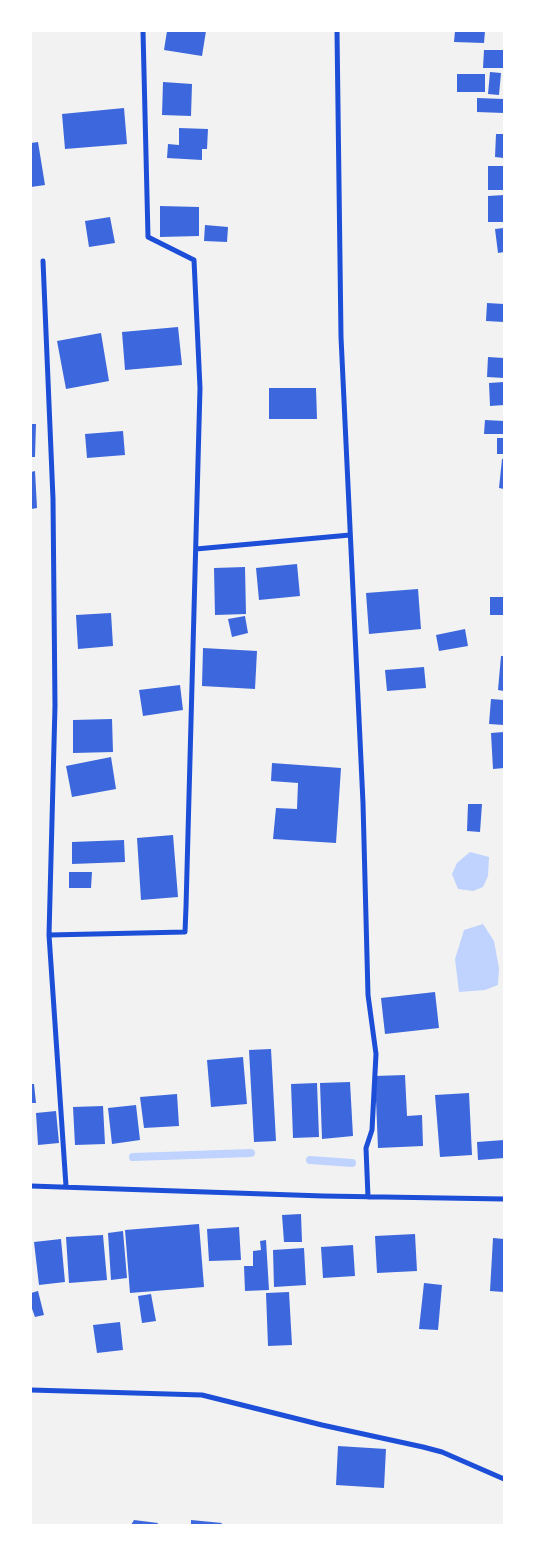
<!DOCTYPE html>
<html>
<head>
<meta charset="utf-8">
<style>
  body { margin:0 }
  #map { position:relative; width:535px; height:1556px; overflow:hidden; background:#f2f2f2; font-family:"Roboto Condensed",sans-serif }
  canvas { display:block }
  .frame { position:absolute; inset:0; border:32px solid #fff; pointer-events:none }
</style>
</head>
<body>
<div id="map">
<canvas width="535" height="1556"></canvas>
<div class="frame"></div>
</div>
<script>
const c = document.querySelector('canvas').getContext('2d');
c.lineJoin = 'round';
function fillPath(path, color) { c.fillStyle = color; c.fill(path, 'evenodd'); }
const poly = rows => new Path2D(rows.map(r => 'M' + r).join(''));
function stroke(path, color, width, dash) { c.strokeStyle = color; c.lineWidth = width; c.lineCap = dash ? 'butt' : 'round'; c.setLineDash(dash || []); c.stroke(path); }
const water = poly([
  [470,852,489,857,488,876,483,887,473,891,458,889,452,874,457,863],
  [483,924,494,941,499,968,498,985,485,990,459,992,455,959,464,930]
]);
const stream = poly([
  [133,1157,251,1153],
  [310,1160,352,1163]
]);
const building = poly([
  [167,31,206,31,202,56,164,50],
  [455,31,485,31,484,43,454,42],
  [484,50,504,50,504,68,483,68],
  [490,72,501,73,499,95,488,94],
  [457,74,485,74,485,92,457,92],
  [163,82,192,84,191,116,162,115],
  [477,98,504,99,504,113,477,112],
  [124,108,127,144,65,149,62,114],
  [179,128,208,129,207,149,202,149,202,160,167,158,168,144,179,145],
  [496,134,504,134,504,158,495,157],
  [38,142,45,185,31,187,31,143],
  [488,166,504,166,504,190,488,190],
  [504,195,504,222,488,222,488,196],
  [160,206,199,207,199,236,160,237],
  [110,217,115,243,89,247,85,221],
  [205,225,228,227,227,242,204,241],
  [504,228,504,252,498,253,495,229],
  [487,303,504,304,504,322,486,321],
  [178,327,182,365,125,370,122,332],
  [101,333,109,381,66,389,57,341],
  [488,357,504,358,504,378,487,377],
  [504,382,504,405,490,406,489,383],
  [269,388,316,388,317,419,269,419],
  [485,420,504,421,504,434,484,434],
  [31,424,36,424,35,457,31,457],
  [123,431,125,455,87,458,85,434],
  [497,438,504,438,504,454,497,454],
  [502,459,504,459,504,489,499,488],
  [35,471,37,508,31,509,31,472],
  [297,564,300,596,259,600,256,568],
  [245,567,246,614,215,615,214,568],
  [418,589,421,629,369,634,366,593],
  [490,597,504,597,504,615,490,615],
  [111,613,113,646,78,649,76,615],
  [245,616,248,633,232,637,228,619],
  [465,629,468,646,439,651,436,635],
  [203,648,257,651,255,689,202,686],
  [501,656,504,656,504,691,498,690],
  [424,667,426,688,387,691,385,670],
  [180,685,183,710,143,716,139,690],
  [491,699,504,700,504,725,489,724],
  [112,719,113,752,73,753,73,720],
  [504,732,504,768,493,769,491,733],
  [111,757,116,789,72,797,66,766],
  [272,763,341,768,336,843,273,839,276,808,297,809,298,783,271,781],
  [468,804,482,804,480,832,467,831],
  [173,835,178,897,141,900,137,838],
  [124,840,125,862,72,864,72,842],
  [69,872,92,872,91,888,69,888],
  [435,992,439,1028,385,1034,381,998],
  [271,1049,276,1141,254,1142,249,1050],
  [243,1057,247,1104,211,1107,207,1060],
  [405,1075,407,1116,422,1115,423,1146,378,1148,375,1076],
  [350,1082,353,1136,322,1139,320,1083],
  [317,1083,319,1137,293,1138,291,1084],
  [31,1084,34,1084,36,1103,31,1103],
  [469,1093,472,1155,440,1157,435,1095],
  [177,1094,179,1126,144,1128,140,1097],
  [136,1105,140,1140,112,1144,108,1108],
  [103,1106,105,1144,75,1145,73,1107],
  [56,1111,59,1143,38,1145,36,1113],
  [504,1140,504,1158,478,1160,477,1142],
  [301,1214,302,1242,284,1242,282,1215],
  [199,1224,204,1287,130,1293,125,1230],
  [239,1227,241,1260,209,1261,207,1229],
  [123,1231,127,1278,111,1280,108,1233],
  [415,1234,417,1271,377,1273,375,1236],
  [103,1235,107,1280,69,1283,66,1237],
  [493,1238,504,1239,504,1292,490,1291],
  [61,1239,65,1282,39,1285,34,1242],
  [266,1240,269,1290,245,1291,244,1266,253,1266,253,1251,261,1250,260,1241],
  [353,1245,355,1276,323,1278,321,1247],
  [304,1248,306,1285,274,1287,273,1250],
  [424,1283,442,1285,438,1330,419,1329],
  [38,1291,44,1315,35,1317,31,1306,31,1293],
  [289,1292,292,1345,268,1346,266,1293],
  [151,1294,156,1321,142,1323,138,1296],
  [120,1322,123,1350,97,1353,93,1325],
  [338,1446,386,1449,384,1488,336,1485],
  [134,1520,158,1523,157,1525,131,1525],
  [191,1520,222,1523,221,1525,191,1525]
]);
const minor = poly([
  [337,31,341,337,363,803,368,995,376,1054,372,1130,366,1148,368,1197],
  [43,261,53,499,55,706,49,935],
  [196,549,350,535],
  [31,1186,323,1196,504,1199],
  [66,1186,49,935,185,932,186,907,200,388,194,260,148,237,143,31],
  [31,1390,202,1395,322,1425,423,1447,442,1452,504,1479]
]);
fillPath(water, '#bfd3fe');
stroke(stream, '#bfd3fe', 8);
fillPath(building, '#3d67dc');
stroke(minor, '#1d4ed8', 5);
</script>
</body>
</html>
